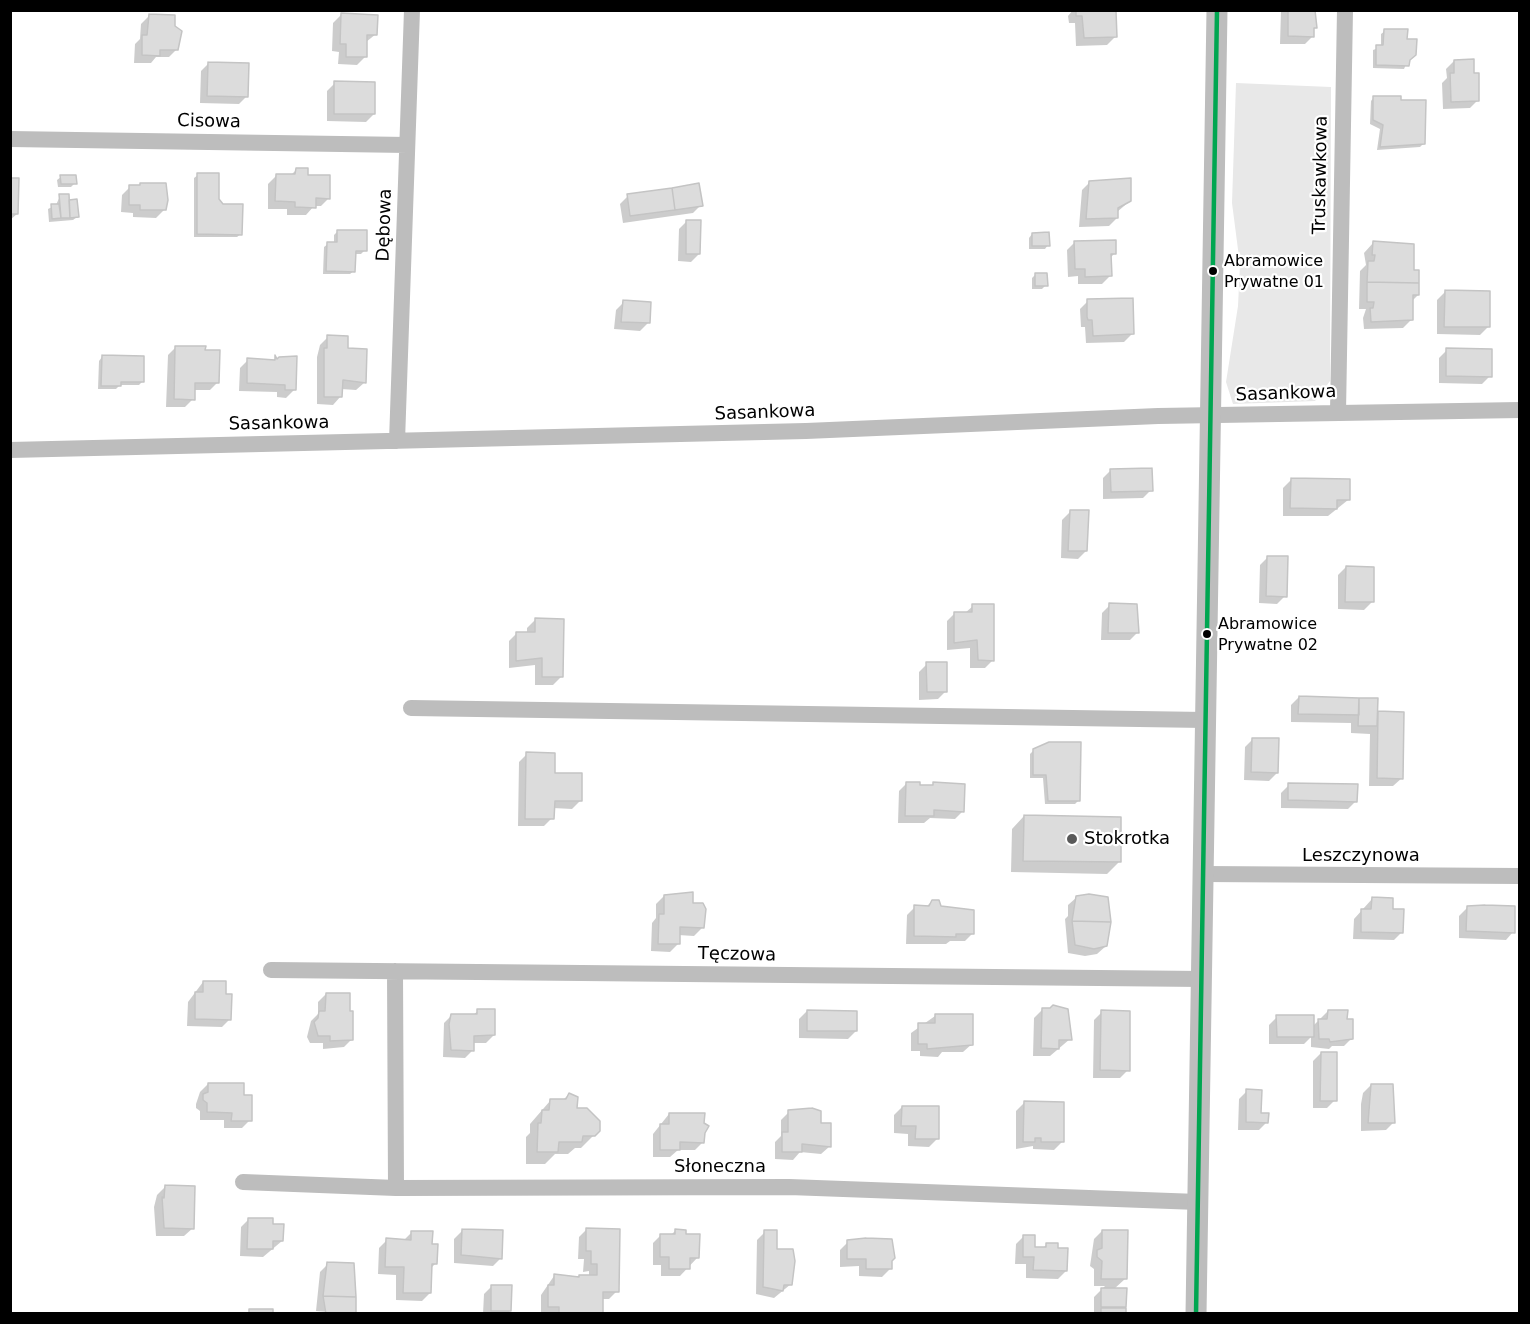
<!DOCTYPE html>
<html>
<head>
<meta charset="utf-8">
<style>
  body { margin:0 }
  #map { position:relative; width:1530px; height:1324px; overflow:hidden; background:#fff; font-family:"DejaVu Sans",sans-serif }
  canvas { display:block }
  .frame { position:absolute; inset:0; border:12px solid #000; pointer-events:none }
</style>
</head>
<body>
<div id="map">
<canvas width="1530" height="1324"></canvas>
<div class="frame"></div>
</div>
<script>
const c = document.querySelector('canvas').getContext('2d');
c.lineJoin = 'round';
function fillPath(path, color) { c.fillStyle = color; c.fill(path, 'evenodd'); }
const poly = rows => new Path2D(rows.map(r => 'M' + r).join(''));
function stroke(path, color, width, dash) { c.strokeStyle = color; c.lineWidth = width; c.lineCap = dash ? 'butt' : 'round'; c.setLineDash(dash || []); c.stroke(path); }
function write(font, color, halo, rows, align = 'center') {
  c.font = font + ' "DejaVu Sans",sans-serif'; c.lineWidth = 4.5; c.setLineDash([]); c.textBaseline = 'middle'; c.strokeStyle = halo; c.fillStyle = color; for (const [text, x, y, turn = 0] of rows) {
    c.save(); c.translate(x, y); c.rotate((+turn || 0) * Math.PI / 180); c.textAlign = isNaN(turn) ? turn : align; if (halo) c.strokeText(text, 0, 0); c.fillText(text, 0, 0); c.restore();
  }
}
const green = poly([
  [1236,83,1331,87,1330,381,1315,401,1233,404,1226,382,1238,306,1240,265,1232,203]
]);
const shadow = poly([
  [1073,10,1112,10,1115,37,1107,45,1076,46,1075,23,1069,23,1068,16],
  [1281,10,1310,10,1313,36,1305,44,1280,44],
  [341,15,376,34,366,42,365,57,357,65,338,64,339,52,332,51,333,23],
  [149,16,177,49,169,57,156,57,151,63,134,63,135,44,140,39,141,24],
  [1385,31,1408,60,1404,69,1373,68,1373,50,1381,47,1381,34],
  [1454,61,1473,74,1478,100,1470,108,1443,109,1442,83,1447,78,1446,69],
  [209,63,247,96,239,104,200,103,201,71],
  [335,83,374,114,366,122,327,121,327,91],
  [1374,97,1399,101,1423,144,1420,147,1377,150,1380,129,1370,124,1371,101],
  [296,170,329,198,321,206,314,206,306,215,287,215,287,209,268,209,268,184,276,176,290,176],
  [198,175,241,234,237,237,194,237,194,178],
  [61,177,75,183,71,187,58,187,57,180],
  [10,180,17,214,10,220],
  [1090,182,1130,201,1117,212,1117,218,1109,226,1079,227,1082,190],
  [130,187,164,210,156,218,133,217,133,213,121,212,122,195],
  [60,196,77,217,73,220,49,222,48,209,56,205],
  [628,196,701,205,693,213,623,223,620,204],
  [687,221,699,254,691,262,678,261,679,229],
  [338,231,365,250,361,254,354,254,354,271,350,274,323,274,324,247,328,244,334,244,334,235],
  [1032,234,1048,245,1045,249,1029,249,1029,238],
  [1075,242,1115,253,1110,258,1110,276,1102,284,1078,284,1078,276,1068,277,1067,250],
  [1373,243,1412,271,1418,295,1412,301,1411,320,1403,328,1364,329,1363,318,1366,309,1359,309,1360,271,1366,265,1364,253],
  [1036,274,1046,285,1042,289,1032,289,1032,278],
  [1445,292,1488,327,1480,335,1437,334,1437,300],
  [1088,301,1132,334,1124,342,1086,343,1085,327,1081,327,1080,309],
  [624,302,648,323,640,331,614,329,616,310],
  [328,337,346,350,364,383,356,390,341,389,341,396,333,405,317,404,317,357,320,345],
  [176,347,204,351,218,382,210,390,193,390,193,399,185,407,166,407,168,355],
  [1447,350,1490,376,1482,384,1439,383,1439,358],
  [102,357,143,381,139,385,120,385,116,389,98,389,99,361],
  [248,360,294,390,286,398,277,397,277,392,239,391,240,368],
  [1111,470,1151,490,1143,498,1103,499,1103,478],
  [1291,480,1348,500,1328,516,1283,516,1283,488],
  [1070,512,1086,551,1078,559,1061,558,1062,520],
  [1268,557,1285,596,1277,604,1259,603,1260,565],
  [1346,567,1372,602,1364,610,1338,609,1338,575],
  [1110,605,1138,632,1130,640,1101,640,1102,613],
  [973,606,993,660,985,668,970,668,970,648,947,650,947,621,955,613,965,613],
  [535,620,561,677,553,685,535,685,535,665,509,668,509,641,517,633,527,633,527,628],
  [927,664,946,691,938,699,919,700,919,672],
  [1299,697,1376,712,1403,713,1402,778,1393,786,1369,786,1370,734,1351,733,1351,723,1291,722,1291,705],
  [1253,739,1277,773,1269,781,1244,780,1245,747],
  [1034,750,1078,801,1075,804,1045,804,1043,778,1030,778,1030,754],
  [527,754,580,801,572,809,553,808,552,818,544,826,518,826,519,762],
  [907,783,918,786,931,786,934,784,963,811,955,819,930,818,924,823,898,823,899,791],
  [1289,785,1356,801,1348,809,1281,808,1281,793],
  [1024,816,1119,862,1107,874,1011,872,1012,829],
  [664,896,691,905,702,928,694,936,678,935,678,944,670,952,651,951,652,923,656,918,656,904],
  [1077,897,1106,946,1097,954,1085,956,1068,953,1065,919,1068,916,1068,905],
  [1372,899,1402,932,1394,940,1353,939,1354,919],
  [932,901,940,907,973,933,965,941,950,941,946,944,906,944,907,915,915,907,926,907],
  [1467,908,1513,932,1506,940,1459,938,1459,916],
  [203,982,230,1019,222,1027,187,1026,188,1002],
  [326,994,352,1039,344,1047,323,1049,323,1043,310,1043,307,1037,311,1021,318,1014,318,1002],
  [1042,1010,1070,1039,1050,1056,1033,1056,1034,1018],
  [478,1011,494,1035,486,1043,473,1043,473,1050,465,1058,443,1057,444,1023,452,1015,473,1015],
  [807,1011,856,1031,848,1039,799,1038,799,1019],
  [1328,1011,1352,1038,1344,1046,1332,1046,1329,1049,1311,1047,1311,1037,1304,1044,1269,1044,1269,1025,1277,1017,1312,1027],
  [1102,1012,1128,1070,1120,1078,1093,1078,1094,1020],
  [935,1016,972,1044,963,1052,942,1052,938,1057,920,1056,920,1051,911,1051,911,1033],
  [1321,1053,1335,1100,1327,1108,1313,1108,1313,1061],
  [208,1084,242,1096,250,1120,242,1128,224,1128,224,1120,200,1120,200,1111,196,1108,196,1104,200,1092],
  [1371,1085,1394,1122,1386,1130,1361,1131,1361,1104,1363,1093],
  [1247,1091,1267,1122,1259,1130,1238,1130,1239,1099],
  [569,1094,576,1098,576,1109,598,1131,581,1148,575,1148,568,1154,555,1154,545,1164,526,1164,526,1137,530,1133,530,1124,550,1101,563,1100],
  [1024,1103,1062,1142,1054,1150,1033,1149,1033,1146,1016,1149,1016,1111],
  [902,1107,937,1139,929,1147,908,1146,908,1134,894,1133,894,1115],
  [789,1112,819,1124,829,1147,821,1154,800,1152,793,1160,775,1159,775,1142,781,1136,781,1120],
  [669,1114,703,1133,703,1142,695,1150,678,1150,670,1157,653,1157,653,1134],
  [165,1187,193,1228,184,1236,156,1236,154,1207,157,1195],
  [249,1219,272,1225,282,1241,263,1257,240,1256,241,1227],
  [587,1229,617,1291,609,1299,602,1299,601,1314,541,1314,541,1295,554,1276,589,1276,589,1271,583,1272,584,1259,578,1259,579,1237],
  [462,1231,501,1258,493,1266,454,1263,454,1239],
  [675,1231,698,1257,680,1276,661,1276,661,1265,653,1265,653,1243,661,1235,671,1235],
  [1102,1231,1125,1279,1114,1289,1125,1307,1121,1310,1125,1314,1094,1314,1094,1297,1105,1286,1094,1286,1094,1269,1090,1266,1094,1239],
  [412,1232,431,1245,436,1263,430,1269,430,1293,422,1301,396,1300,396,1275,378,1274,379,1248,387,1240,403,1241],
  [765,1232,791,1284,774,1298,756,1294,757,1240],
  [1024,1236,1034,1248,1042,1249,1047,1244,1066,1271,1058,1279,1026,1278,1026,1264,1015,1264,1016,1244],
  [848,1242,890,1261,890,1269,882,1277,859,1276,859,1266,840,1267,840,1250],
  [328,1264,355,1275,354,1314,316,1311,320,1272],
  [492,1286,510,1311,507,1314,483,1314,484,1294]
]);
const building = poly([
  [1076,10,1116,11,1117,37,1084,38,1082,16,1076,16,1076,10],
  [1288,10,1315,10,1317,28,1314,28,1314,37,1288,36,1288,10],
  [341,13,378,15,377,35,367,35,367,57,346,57,346,44,340,44,341,13],
  [149,14,175,15,175,26,182,31,178,50,160,50,160,56,142,55,142,35,147,35,149,14],
  [1384,29,1408,29,1407,39,1417,39,1416,55,1410,60,1409,66,1376,65,1376,45,1383,45,1384,29],
  [1474,59,1474,73,1479,73,1479,101,1451,102,1450,73,1454,73,1454,60,1474,59],
  [208,62,249,63,248,97,207,96,208,62],
  [334,81,375,82,375,114,334,114,334,81],
  [1373,96,1401,96,1401,100,1426,100,1425,144,1380,147,1383,125,1373,120,1373,96],
  [296,168,308,168,308,175,330,175,330,199,316,198,316,208,295,207,295,202,275,201,276,174,295,174,296,168],
  [197,173,219,173,219,199,223,204,243,204,242,235,197,234,197,173],
  [60,175,76,175,77,184,61,184,60,175],
  [10,178,19,178,18,214,10,214,10,178],
  [1131,178,1131,201,1118,208,1118,218,1086,219,1089,181,1131,178],
  [140,183,166,183,168,200,166,210,140,210,140,205,129,205,129,185,140,185,140,183],
  [699,183,703,206,675,210,672,188,699,183],
  [672,188,675,210,630,216,627,194,672,188],
  [59,194,69,194,70,218,61,218,59,194],
  [77,199,79,217,70,218,69,200,77,199],
  [51,204,59,204,61,218,52,219,51,204],
  [686,220,701,220,700,254,686,254,686,220],
  [337,230,367,230,367,251,356,251,355,272,326,271,327,242,337,242,337,230],
  [1049,232,1050,246,1032,246,1032,233,1049,232],
  [1116,240,1116,254,1111,254,1112,276,1085,277,1085,269,1075,269,1074,241,1116,240],
  [1373,241,1414,244,1414,270,1419,270,1419,283,1367,282,1368,261,1374,261,1375,255,1372,255,1373,241],
  [1035,273,1047,273,1048,286,1035,286,1035,273],
  [1367,282,1419,283,1419,295,1413,295,1413,320,1371,322,1370,308,1373,308,1374,302,1367,302,1367,282],
  [1445,290,1490,291,1490,327,1444,327,1445,290],
  [1133,298,1134,334,1093,336,1092,320,1088,320,1087,317,1087,299,1133,298],
  [623,300,651,302,650,323,621,322,623,300],
  [327,335,348,336,348,348,367,349,366,383,343,380,342,397,324,397,324,348,327,348,327,335],
  [175,346,206,346,205,350,220,350,219,383,195,383,195,400,174,399,175,346],
  [1446,348,1492,349,1492,377,1446,376,1446,348],
  [102,355,144,356,144,382,121,382,121,386,101,386,102,355],
  [275,355,277,359,279,357,297,356,296,390,285,390,285,385,247,383,247,358,275,360,275,355],
  [1152,468,1153,491,1111,492,1110,469,1152,468],
  [1291,478,1350,479,1350,500,1337,500,1337,509,1290,508,1291,478],
  [1070,510,1089,510,1087,551,1068,551,1070,510],
  [1267,556,1288,556,1287,597,1266,596,1267,556],
  [1346,566,1374,567,1374,602,1345,602,1346,566],
  [1109,603,1137,604,1139,633,1108,633,1109,603],
  [972,604,994,604,994,661,978,660,977,640,954,643,954,612,972,612,972,604],
  [535,618,564,619,563,677,542,677,542,658,516,661,516,632,535,632,535,618],
  [926,662,947,662,947,692,927,692,926,662],
  [1299,696,1359,698,1359,715,1298,714,1299,696],
  [1359,698,1378,698,1377,726,1358,726,1359,698],
  [1378,711,1404,712,1403,779,1377,778,1378,711],
  [1252,738,1279,738,1278,773,1251,772,1252,738],
  [1049,742,1081,742,1080,801,1048,801,1046,775,1033,775,1033,749,1049,742],
  [526,752,555,753,555,773,582,773,582,801,555,801,554,819,525,819,526,752],
  [906,782,920,782,920,785,933,785,933,782,965,784,964,812,934,810,934,816,905,816,906,782],
  [1288,783,1358,784,1357,802,1288,800,1288,783],
  [1024,815,1121,817,1121,862,1023,861,1024,815],
  [693,892,693,903,703,903,706,909,704,928,680,927,680,944,658,944,659,914,664,914,664,895,693,892],
  [1089,894,1108,897,1111,922,1072,921,1076,896,1089,894],
  [1372,897,1393,898,1393,909,1404,909,1403,933,1361,932,1361,909,1371,909,1372,897],
  [932,900,939,900,941,906,974,910,974,934,956,934,956,937,914,936,914,905,929,906,932,900],
  [1485,905,1515,906,1515,933,1466,931,1467,906,1485,905],
  [1072,921,1111,922,1107,946,1094,949,1075,945,1072,921],
  [203,981,226,981,226,994,232,994,231,1020,195,1019,195,992,203,992,203,981],
  [326,993,350,993,350,1011,353,1011,353,1040,330,1041,330,1036,318,1036,314,1022,318,1018,319,1011,325,1011,326,993],
  [1053,1005,1068,1009,1072,1040,1059,1040,1059,1049,1041,1048,1042,1008,1050,1008,1053,1005],
  [477,1009,495,1009,495,1035,474,1036,474,1051,451,1050,449,1024,451,1014,477,1014,477,1009],
  [807,1010,857,1011,857,1031,807,1031,807,1010],
  [1101,1010,1130,1011,1130,1071,1100,1070,1101,1010],
  [1328,1010,1348,1010,1347,1019,1353,1019,1353,1039,1330,1042,1329,1039,1319,1039,1318,1019,1327,1019,1328,1010],
  [935,1014,973,1014,973,1045,927,1049,927,1044,918,1044,918,1023,935,1023,935,1014],
  [1276,1015,1314,1015,1314,1037,1277,1037,1276,1015],
  [1321,1052,1337,1052,1337,1101,1320,1101,1321,1052],
  [208,1083,244,1083,244,1095,252,1095,252,1121,231,1121,232,1113,207,1112,207,1103,203,1100,203,1094,208,1092,208,1083],
  [1371,1084,1393,1084,1395,1123,1368,1123,1371,1084],
  [1246,1089,1262,1090,1261,1113,1269,1113,1268,1123,1246,1122,1246,1089],
  [569,1093,578,1097,577,1108,587,1108,600,1121,600,1131,595,1136,583,1136,582,1142,559,1142,558,1152,537,1152,538,1123,541,1123,542,1110,549,1110,550,1099,566,1099,569,1093],
  [1024,1101,1064,1102,1064,1142,1041,1142,1041,1138,1035,1138,1035,1142,1023,1142,1024,1101],
  [902,1106,939,1106,939,1139,915,1139,916,1126,901,1126,902,1106],
  [812,1108,821,1111,821,1123,831,1123,831,1147,802,1144,802,1152,782,1152,782,1132,788,1132,788,1110,812,1108],
  [669,1113,705,1113,704,1123,709,1126,705,1133,704,1143,680,1142,680,1150,660,1150,660,1124,669,1124,669,1113],
  [165,1185,195,1186,194,1229,164,1228,162,1197,164,1198,165,1185],
  [248,1218,273,1218,273,1224,284,1224,283,1241,273,1241,273,1249,247,1249,248,1218],
  [586,1228,620,1229,619,1292,603,1292,603,1314,559,1314,559,1307,548,1307,548,1285,554,1285,554,1274,579,1277,579,1275,597,1275,597,1264,591,1264,591,1251,586,1251,586,1228],
  [462,1229,503,1230,502,1259,461,1255,462,1229],
  [675,1229,686,1230,686,1234,700,1234,699,1258,690,1258,690,1269,669,1269,669,1257,660,1257,660,1234,675,1234,675,1229],
  [764,1230,777,1230,777,1249,793,1249,795,1261,792,1285,784,1285,783,1291,763,1287,764,1230],
  [1102,1230,1128,1230,1127,1279,1101,1279,1102,1261,1097,1257,1097,1250,1102,1248,1102,1230],
  [411,1231,433,1231,432,1244,438,1244,437,1264,432,1264,431,1293,403,1293,404,1267,385,1267,386,1238,411,1240,411,1231],
  [1023,1235,1035,1235,1035,1247,1046,1247,1046,1243,1058,1243,1058,1248,1068,1248,1067,1271,1033,1270,1034,1257,1023,1257,1023,1235],
  [866,1238,892,1239,895,1258,892,1261,892,1269,866,1269,866,1259,847,1259,847,1240,866,1238],
  [327,1262,354,1263,356,1297,323,1296,327,1262],
  [491,1285,512,1285,511,1311,491,1311,491,1285],
  [1101,1288,1127,1288,1126,1307,1101,1307,1101,1288],
  [323,1296,356,1297,356,1314,326,1314,323,1296],
  [1101,1308,1126,1308,1126,1314,1101,1314,1101,1308],
  [249,1309,273,1309,273,1314,249,1314,249,1309]
]);
const minor = poly([
  [10,139,407,145],
  [1338,412,1345,10],
  [397,441,412,10],
  [10,450,806,431,1158,416,1520,410],
  [411,708,1205,720],
  [1203,874,1520,876],
  [271,970,1202,979],
  [395,971,396,1188],
  [243,1182,396,1188,789,1187,1198,1202]
]);
const tertiary = poly([
  [1196,1314,1217,10]
]);
const bus1 = poly([
  [1196,1314,1217,10]
]);
const markers = [
  [1213,271,5,"#000"],
  [1207,634,5,"#000"],
  [1072,839,6,"#595959"]
];
const busNames = [
  ["Abramowice",1224,262],
  ["Prywatne 01",1224,283],
  ["Abramowice",1218,625],
  ["Prywatne 02",1218,646]
];
const streetNames = [
  ["Cisowa",209,122,1],
  ["Truskawkowa",1321,175,-89],
  ["Dębowa",385,225,-88],
  ["Sasankowa",1286,394,-2],
  ["Sasankowa",765,413,-2],
  ["Sasankowa",279,424,-1],
  ["Leszczynowa",1361,856],
  ["Tęczowa",737,955,1],
  ["Słoneczna",720,1167]
];
const poiNames = [
  ["Stokrotka",1084,839]
];
fillPath(green, '#e8e8e8');
fillPath(shadow, '#0003');
fillPath(building, '#dcdcdc');
stroke(building, '#c4c4c4', 1.5);
stroke(minor, '#bdbdbd', 16);
stroke(tertiary, '#bdbdbd', 21);
stroke(bus1, '#00a651', 4.5);
for (const [x, y, r, color] of markers) { const dot = new Path2D(); dot.arc(x, y, r, 0, 2 * Math.PI); c.fillStyle = color; c.fill(dot); stroke(dot, '#fff', 2); }
write('16px', '#000', '#fff', busNames, 'left');
write('18px', '#000', '#fff', streetNames);
write('18px', '#000', '#fff', poiNames, 'left');
</script>
</body>
</html>
